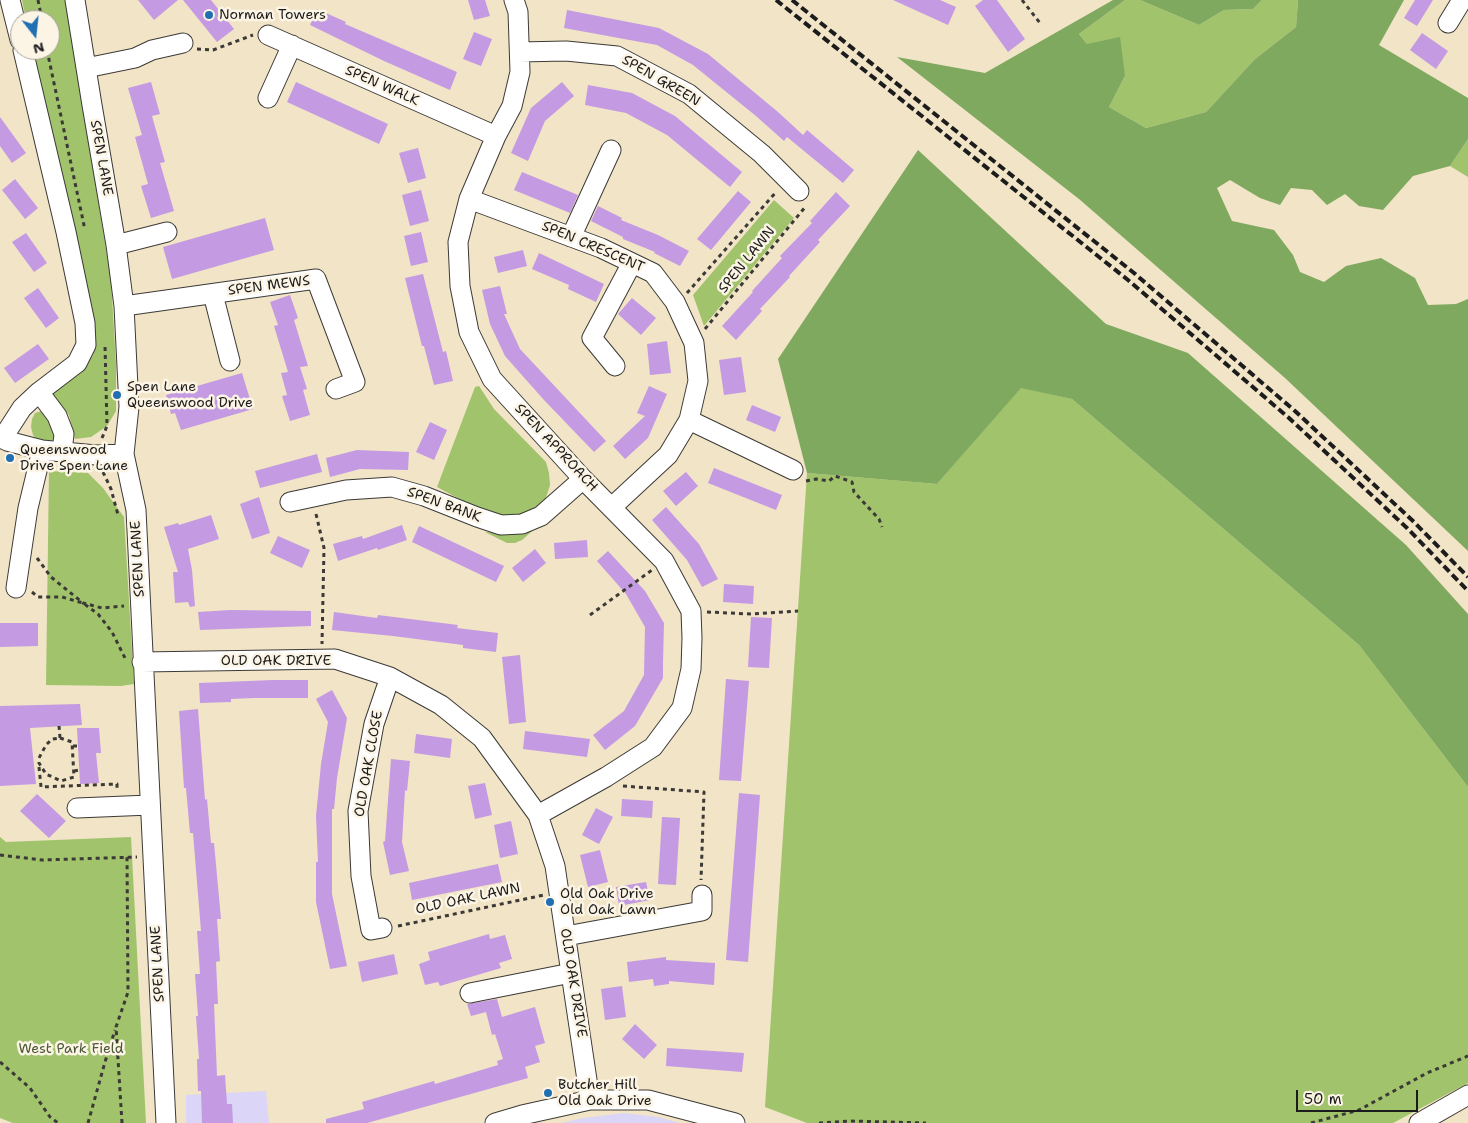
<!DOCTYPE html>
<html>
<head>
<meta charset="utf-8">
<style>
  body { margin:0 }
  #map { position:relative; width:1468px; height:1123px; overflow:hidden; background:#f1e4c7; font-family:"Shantell Sans",sans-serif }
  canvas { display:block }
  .north { position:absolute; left:10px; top:10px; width:50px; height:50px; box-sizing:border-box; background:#fcf5e5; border:1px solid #a29e95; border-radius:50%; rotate:164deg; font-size:14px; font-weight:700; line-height:20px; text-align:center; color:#1c1c1c }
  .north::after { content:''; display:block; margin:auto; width:18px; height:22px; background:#1f6fb2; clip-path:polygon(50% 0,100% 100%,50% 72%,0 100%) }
  .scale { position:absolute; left:1296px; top:1090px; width:122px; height:22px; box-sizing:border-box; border:2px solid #1c1c1c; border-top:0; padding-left:6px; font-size:15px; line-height:18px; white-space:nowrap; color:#1c1c1c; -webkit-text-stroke:4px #fcf5e5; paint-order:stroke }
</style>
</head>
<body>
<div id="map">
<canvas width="1468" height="1123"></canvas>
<div class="north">N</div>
<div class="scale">50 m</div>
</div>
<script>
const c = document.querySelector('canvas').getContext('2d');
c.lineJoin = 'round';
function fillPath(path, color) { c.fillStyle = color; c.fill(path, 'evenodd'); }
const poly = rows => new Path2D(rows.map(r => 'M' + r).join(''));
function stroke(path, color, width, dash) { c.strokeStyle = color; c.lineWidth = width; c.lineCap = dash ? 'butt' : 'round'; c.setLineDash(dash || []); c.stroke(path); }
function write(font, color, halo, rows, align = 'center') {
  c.font = font + ' "Shantell Sans",sans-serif'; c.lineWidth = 5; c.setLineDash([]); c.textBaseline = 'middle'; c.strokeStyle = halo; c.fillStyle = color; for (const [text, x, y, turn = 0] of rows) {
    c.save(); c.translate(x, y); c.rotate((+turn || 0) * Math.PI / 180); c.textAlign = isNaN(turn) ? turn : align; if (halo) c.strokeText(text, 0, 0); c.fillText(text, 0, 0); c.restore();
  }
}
const built = poly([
  [266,1091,269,1123,186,1123,186,1095],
  [624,1113,658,1117,680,1123,562,1123,583,1118]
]);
const green = poly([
  [22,0,65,0,111,279,116,364,116,411,107,426,91,437,75,439,69,415,51,394,81,373,93,355,95,331,33,50,50,50,50,20,26,20],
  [1125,0,1140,0,1199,25,1224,10,1253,9,1262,0,1298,0,1296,27,1255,59,1206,112,1146,128,1109,107,1125,76,1087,44,1079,34],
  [1468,139,1468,177,1450,166],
  [774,200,794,218,704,326,693,295],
  [479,386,494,409,546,462,549,473,550,485,545,501,532,509,516,516,498,515,480,510,437,487,475,387],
  [1021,387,1072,399,1359,645,1468,787,1468,1083,1393,1123,807,1123,765,1107,807,473,937,484],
  [42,411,53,421,55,438,51,441,44,442,36,439,33,435,31,427,32,419,35,413],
  [49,471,88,473,103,488,124,517,134,684,121,686,46,685],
  [538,526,522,540,515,543,507,543,485,532,504,533],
  [0,837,6,842,131,837,146,1123,13,1123,0,1118]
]);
const forest = poly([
  [1113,0,1125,0,1079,34,1087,44,1120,37,1125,76,1109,107,1146,128,1206,112,1255,59,1296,27,1298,0,1404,0,1379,45,1468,98,1468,139,1450,166,1413,176,1383,210,1359,206,1345,194,1327,205,1312,190,1291,188,1280,205,1260,198,1230,180,1217,188,1232,221,1274,230,1293,255,1300,272,1324,282,1346,266,1381,258,1415,278,1428,305,1456,304,1468,299,1468,551,1285,378,1079,199,897,57,985,73],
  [1140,0,1262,0,1253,9,1224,10,1199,25],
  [918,150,1106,324,1188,353,1406,545,1468,614,1468,787,1359,645,1072,399,1021,388,937,484,807,473,778,359]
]);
const building = poly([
  [138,0,178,0,154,20],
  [183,0,211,0,234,29,217,42],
  [468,0,485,0,490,16,474,20],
  [893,0,940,0,956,7,948,25],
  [983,0,997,0,1025,39,1008,52,975,6],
  [1415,0,1433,0,1417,26,1404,18],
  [317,9,346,22,345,24,457,72,450,90,384,61,310,25],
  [567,10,659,28,708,54,778,112,803,135,807,130,854,170,843,183,787,137,784,141,756,116,693,65,657,45,564,28],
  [474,32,492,39,481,66,463,59],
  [1422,33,1448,51,1436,69,1410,50],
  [151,82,160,114,152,116,165,162,160,163,174,211,151,218,141,186,148,184,135,137,142,135,128,88],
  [296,82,388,124,379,144,287,102],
  [562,82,574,96,545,121,528,161,511,153,531,108],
  [588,85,632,93,675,116,742,172,730,187,667,135,626,113,585,105],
  [0,117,26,153,12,163,0,146],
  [418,148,426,178,408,183,399,153],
  [522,172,578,195,570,213,514,190],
  [15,179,38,208,25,219,2,190],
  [421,190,429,221,410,226,402,195],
  [738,191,751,202,711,250,697,239],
  [836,192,850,206,818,240,820,242,789,276,790,277,760,309,762,311,736,340,722,326,753,292,752,291,782,258,780,256,812,223,810,221],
  [598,206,622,218,621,220,658,235,689,251,680,266,654,253,655,252,623,239,623,237,591,221],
  [265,218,274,250,172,279,163,247],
  [421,232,428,262,411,266,404,236],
  [26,233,47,263,34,272,12,242],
  [523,250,527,266,498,273,494,257],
  [539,253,604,284,596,302,568,289,569,285,532,269],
  [423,274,443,352,446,351,453,381,434,385,424,346,422,346,405,278],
  [500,286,507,314,504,314,520,349,606,441,594,452,544,400,505,356,490,324,482,290],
  [38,288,59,318,46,328,24,298],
  [290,295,298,318,294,320,308,366,300,367,307,389,303,390,310,415,290,421,282,396,287,395,281,373,288,372,274,326,278,325,270,302],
  [632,298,656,318,641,335,618,314],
  [667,341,671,373,650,375,647,344],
  [38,344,49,359,15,383,4,368],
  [741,357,746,392,724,395,719,360],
  [242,373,253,409,181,430,175,413,171,414,166,395],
  [649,386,667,394,648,438,625,459,613,446,645,416,637,413],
  [752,405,781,417,775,432,746,420],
  [430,422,447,430,434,460,416,452],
  [357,450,409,452,408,470,360,469,330,477,326,458],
  [317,454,322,472,260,488,255,471],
  [714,468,782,495,776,510,708,483],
  [686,472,698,486,676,506,663,491],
  [259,497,270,533,252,539,240,504],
  [666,507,699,544,718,579,702,587,687,560,652,520],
  [211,515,219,539,188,549,192,570,195,606,190,607,188,602,175,603,173,572,178,572,164,527,178,523,179,525],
  [402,525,407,540,378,550,377,548,338,561,333,544,362,536,363,539],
  [419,526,504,566,496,582,412,542],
  [278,536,310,550,302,568,270,553],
  [587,540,588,557,555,559,554,543],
  [535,549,546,563,523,582,512,568],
  [608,551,645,591,664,623,663,663,663,678,635,726,605,750,593,735,624,711,644,675,645,627,626,594,597,561],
  [724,584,754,586,753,604,723,602],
  [230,610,311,611,311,626,200,630,198,612],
  [334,612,377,618,378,615,458,625,457,628,498,633,496,652,463,648,463,645,393,636,332,630],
  [751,617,772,618,769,668,748,667],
  [0,623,38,623,38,646,0,647],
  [520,655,526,722,509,724,502,657],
  [726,679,749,681,741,781,719,780],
  [273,680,308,680,308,698,254,698,231,699,231,702,200,703,199,683],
  [332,690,347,718,337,778,334,809,332,809,332,894,347,966,330,969,316,902,316,862,318,862,316,816,321,764,328,722,316,699],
  [80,704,82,725,30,728,36,784,0,786,0,706],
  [198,709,205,800,207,799,211,843,214,843,221,919,217,919,220,961,216,962,218,1004,214,1004,217,1076,225,1075,227,1104,232,1104,233,1123,202,1123,201,1091,198,1091,197,1059,199,1059,196,1016,198,1016,195,974,200,974,197,931,201,931,193,833,190,833,186,788,184,788,179,711],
  [77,728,99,728,101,753,96,753,99,783,80,784],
  [525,731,590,739,587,757,523,749],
  [416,734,452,739,450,758,414,753],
  [391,759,410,761,407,791,405,790,402,842,409,871,390,875,383,842,385,841],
  [485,783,492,815,475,819,468,786],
  [739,793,760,795,748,962,726,960],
  [37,794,66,821,49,838,20,811],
  [622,799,653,801,652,818,621,816],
  [596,808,613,817,599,844,582,835],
  [662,817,680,818,676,885,658,884],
  [511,821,518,854,500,858,494,825],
  [600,850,608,882,588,887,580,855],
  [498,864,502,882,412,900,409,883],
  [646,882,650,900,619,906,616,887],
  [489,934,490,939,505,935,512,959,499,963,501,968,440,986,438,982,425,985,419,964,430,960,428,952],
  [394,954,398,974,362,982,358,962],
  [666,957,666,960,715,963,714,985,669,981,669,984,654,986,653,979,629,982,627,962],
  [622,986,626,1017,605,1020,601,989],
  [497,999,502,1017,535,1007,545,1043,535,1046,540,1062,525,1067,528,1078,367,1123,326,1123,326,1119,364,1109,362,1102,434,1081,435,1084,498,1065,497,1061,503,1059,495,1034,492,1035,486,1012,471,1016,467,1004],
  [635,1024,657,1045,644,1059,622,1039],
  [667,1048,744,1053,742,1072,666,1066]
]);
const path = poly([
  [38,0,42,20],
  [1022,0,1040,23],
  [197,49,213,50,253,35],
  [47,50,85,230],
  [687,293,777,191],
  [705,329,806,206],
  [102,438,107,426,105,345],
  [103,472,111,489,118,515],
  [806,481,816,479,829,481,835,476,852,482,854,492,879,519,882,527],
  [316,514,324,548,322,644],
  [37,558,51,577,83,603,102,608,124,606],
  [32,592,38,597,62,597,83,603,98,614,112,632,125,658],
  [707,612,751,614,798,611],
  [590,615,652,570],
  [59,726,60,738],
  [60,738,72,742,74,777,61,781,46,774,39,763,39,758,46,745,52,739,60,738],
  [73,746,78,746],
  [39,767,41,787,117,784,117,789],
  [74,771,79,770],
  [623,786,704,792,701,880],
  [0,855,42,860,137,857],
  [398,926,544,895],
  [0,1062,30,1088,50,1117,58,1123],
  [88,1123,105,1062,115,1030],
  [122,1123,116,1027,128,992,127,857],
  [819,1123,850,1121,926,1123],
  [1311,1123,1359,1110,1427,1073,1468,1056]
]);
const minor = poly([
  [10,0,20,40],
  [75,0,92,105,116,245,124,306,129,407,124,454,136,510,166,1123],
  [514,0,518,12,520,72,512,106,496,136,469,199,458,242,460,286,469,332,492,379,583,479,664,561,691,611,692,638,691,669,682,708,653,747,606,777,538,815],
  [1448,23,1462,0],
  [268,35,496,136],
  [520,52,566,51,617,56,689,94,762,154,799,191],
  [86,68,135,58,152,50,183,43],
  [268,98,292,45],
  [469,199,601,248,653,273,675,302,694,343,698,381,689,420,668,455,612,507],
  [571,237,611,150],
  [116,245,167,232],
  [213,294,230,361],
  [124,306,316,279,355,382,336,389],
  [615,366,592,338,632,263],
  [39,392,57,416,64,434,62,452],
  [689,420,793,470],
  [0,437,7,441,42,450,96,455,124,454],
  [2,439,22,408,39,392,77,363,86,345,85,323,66,232,23,50],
  [290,502,346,490,392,487,424,496,477,517,501,525,522,524,541,516,583,479],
  [16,588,28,508,42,450],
  [142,662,335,659,390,677,441,705,482,738,538,815,555,866,590,1100],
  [77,808,150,805],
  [382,928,371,930,361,876,358,811,374,724,390,677],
  [566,936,702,911,702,895],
  [470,993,571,973],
  [495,1123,522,1115,590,1100,648,1100,735,1123],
  [1419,1123,1468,1095]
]);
const rail = poly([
  [776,0,1128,280,1289,418,1407,528,1468,591],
  [792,0,1134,273,1295,411,1413,521,1468,577]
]);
const markers = [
  [209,15,5,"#1f6fb2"],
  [117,395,5,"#1f6fb2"],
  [10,458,5,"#1f6fb2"],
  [550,902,5,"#1f6fb2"],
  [548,1093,5,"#1f6fb2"]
];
const poiNames = [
  ["Norman Towers",219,15],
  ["Spen Lane",127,387],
  ["Queenswood Drive",127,403],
  ["Queenswood",20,450],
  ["Drive Spen Lane",20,466],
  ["Old Oak Drive",560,894],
  ["Old Oak Lawn",560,910],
  ["Butcher Hill",558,1085],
  ["Old Oak Drive",558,1101]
];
const streetNames = [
  ["SPEN GREEN",661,81,30],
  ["SPEN WALK",382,86,24],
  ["SPEN LANE",101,158,80],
  ["SPEN CRESCENT",593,247,23],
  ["SPEN LAWN",747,260,-51],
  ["SPEN MEWS",269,286,-7],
  ["SPEN APPROACH",556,448,47],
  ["SPEN BANK",444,505,20],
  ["SPEN LANE",138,559,-93],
  ["OLD OAK DRIVE",276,661],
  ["OLD OAK CLOSE",369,764,-80],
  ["OLD OAK LAWN",468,899,-12],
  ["SPEN LANE",158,964,-93],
  ["OLD OAK DRIVE",573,983,81]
];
const parkNames = [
  ["West Park Field",71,1049]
];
fillPath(built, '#dbd6f7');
fillPath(green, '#a0c36c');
fillPath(forest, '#80a960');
fillPath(building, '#c49ae2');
stroke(minor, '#3c3a36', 21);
stroke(path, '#3c3a36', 3, [4, 4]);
stroke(minor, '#fff', 19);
stroke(rail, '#1c1c1c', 4, [8, 4]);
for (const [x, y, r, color] of markers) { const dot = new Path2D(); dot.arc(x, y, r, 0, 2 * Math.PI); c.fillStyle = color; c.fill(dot); stroke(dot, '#fcf5e5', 2); }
write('14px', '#1c1c1c', '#fcf5e5', poiNames, 'left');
write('14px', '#1c1c1c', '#fcf5e5', streetNames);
write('14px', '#4a5638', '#fcf5e5', parkNames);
</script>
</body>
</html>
